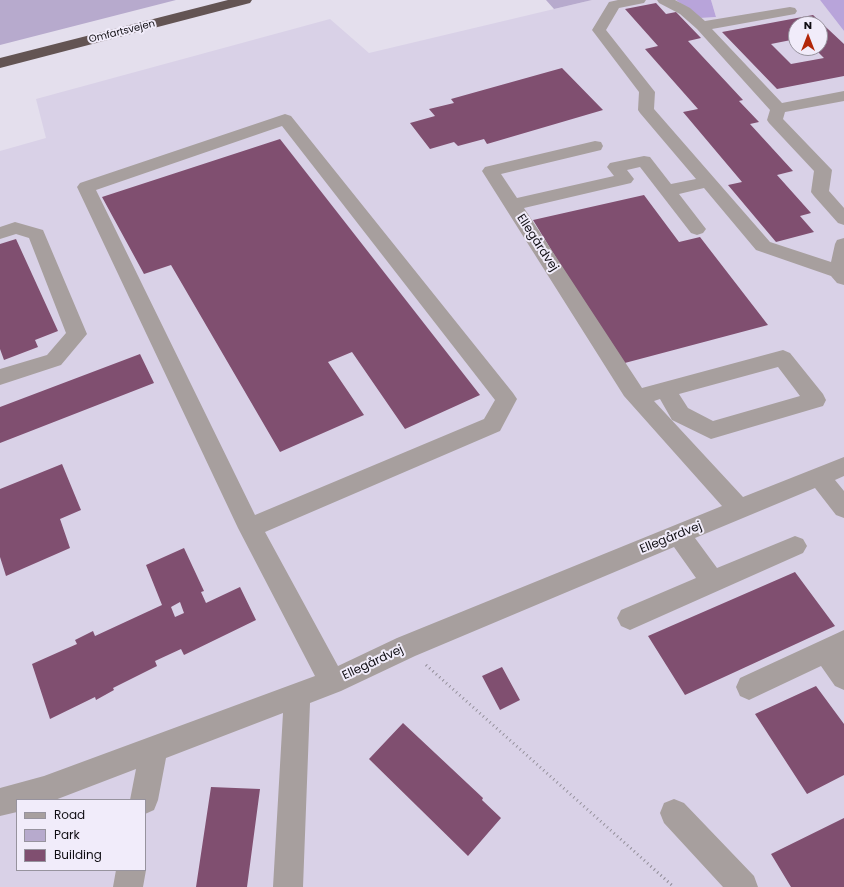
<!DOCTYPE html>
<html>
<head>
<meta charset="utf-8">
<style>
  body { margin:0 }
  #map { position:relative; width:844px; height:887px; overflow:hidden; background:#e4dfed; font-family:Poppins,sans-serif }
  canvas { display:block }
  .legend { position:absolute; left:16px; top:799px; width:130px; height:72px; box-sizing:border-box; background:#f1ecfa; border:1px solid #97939e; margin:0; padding:5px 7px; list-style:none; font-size:12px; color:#100e13 }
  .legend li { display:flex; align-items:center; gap:8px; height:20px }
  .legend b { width:20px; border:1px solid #97939e }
  .north { position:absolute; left:788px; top:16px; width:40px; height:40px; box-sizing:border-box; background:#f1ecfa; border:1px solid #97939e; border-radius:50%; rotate:0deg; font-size:11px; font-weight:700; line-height:16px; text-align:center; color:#100e13 }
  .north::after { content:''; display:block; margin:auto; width:14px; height:18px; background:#b22609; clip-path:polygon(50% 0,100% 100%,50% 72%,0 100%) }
</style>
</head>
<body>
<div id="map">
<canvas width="844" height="887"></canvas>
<ul class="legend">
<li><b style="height:5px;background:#a79f9e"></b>Road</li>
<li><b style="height:11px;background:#b7aacd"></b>Park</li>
<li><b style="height:11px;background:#804f70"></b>Building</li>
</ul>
<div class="north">N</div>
</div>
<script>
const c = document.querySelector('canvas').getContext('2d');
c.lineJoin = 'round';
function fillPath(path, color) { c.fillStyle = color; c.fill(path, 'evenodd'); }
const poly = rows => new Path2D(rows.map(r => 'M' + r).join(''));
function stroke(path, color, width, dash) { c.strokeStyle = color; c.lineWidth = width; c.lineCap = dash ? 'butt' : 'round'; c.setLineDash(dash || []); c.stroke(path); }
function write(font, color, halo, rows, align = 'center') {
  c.font = font + ' Poppins,sans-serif'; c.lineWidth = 4; c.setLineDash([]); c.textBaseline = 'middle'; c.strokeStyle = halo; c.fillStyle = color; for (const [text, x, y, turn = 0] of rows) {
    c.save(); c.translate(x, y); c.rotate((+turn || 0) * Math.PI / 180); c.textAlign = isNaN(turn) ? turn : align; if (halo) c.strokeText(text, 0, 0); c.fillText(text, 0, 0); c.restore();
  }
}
const built = poly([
  [592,0,676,0,700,18,716,17,711,0,820,0,844,31,844,887,0,887,0,151,46,138,36,99,330,19,369,53],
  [796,24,820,24,820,48,796,48],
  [17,800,145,800,145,870,17,870]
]);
const green = poly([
  [0,0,176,0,0,45],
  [546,0,592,0,554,9]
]);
const forest = poly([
  [676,0,711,0,716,17,700,18],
  [820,0,844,0,844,31]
]);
const building = poly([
  [656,3,666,14,676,12,701,38,688,41,743,100,739,101,759,122,750,124,793,171,777,175,811,213,800,216,814,232,776,242,728,185,742,182,683,112,698,109,645,49,658,46,625,9],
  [813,15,844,44,844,76,777,89,722,32],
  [796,24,820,24,820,48,814,48,824,58,791,64,771,44,796,39],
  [562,68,603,110,487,144,484,139,458,146,454,142,430,149,410,123,435,116,429,109,454,103,451,99],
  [280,139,480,395,405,429,352,352,328,362,364,415,280,452,171,265,144,274,102,197],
  [644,195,679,242,700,237,768,325,621,364,533,220],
  [16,239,58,331,35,340,38,347,4,360,0,349,0,244],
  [140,354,154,383,0,443,0,407],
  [62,464,81,510,60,519,70,548,6,576,0,557,0,489],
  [184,548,204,591,201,592,206,603,240,587,256,620,184,655,181,649,155,661,157,666,113,688,114,690,96,700,95,697,50,719,32,664,77,644,75,640,93,631,95,636,162,605,146,565],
  [180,602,184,613,175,617,171,607],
  [795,572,835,626,685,695,648,636],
  [502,667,520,700,500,710,482,676],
  [816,686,844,724,844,775,807,794,755,714],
  [403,723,483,798,482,800,501,818,468,856,369,759],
  [211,787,260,789,247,887,196,887],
  [844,818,844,887,791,887,771,854]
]);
const path = poly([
  [426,665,674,887]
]);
const minor = poly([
  [618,0,646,0,644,3,619,8,606,30,655,92,654,109,770,242,831,262,835,244,837,240,844,238,844,285,837,283,831,276,756,250,704,188,679,194,706,229,703,233,697,235,691,233,640,167,627,170,634,179,631,183,524,208,642,388,783,350,790,353,823,394,826,400,823,406,711,439,672,420,660,399,654,401,743,497,844,457,844,476,835,480,844,491,844,518,836,515,815,488,695,538,717,568,795,536,803,539,807,546,803,553,639,626,630,630,621,626,617,618,621,610,696,578,674,547,415,656,341,691,310,703,303,887,273,887,283,713,166,758,158,800,154,810,145,814,145,800,130,800,136,769,55,800,17,800,17,812,0,816,0,788,44,776,315,676,238,528,77,187,80,183,279,116,285,114,291,116,513,393,517,399,500,431,265,532,338,666,397,638,722,506,624,396,482,171,485,167,595,141,601,142,603,146,601,150,501,174,517,198,614,176,607,167,610,163,644,156,650,157,671,184,696,179,640,113,638,110,639,92,592,30,609,2,618,0],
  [282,126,495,400,484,419,255,515,96,190,282,126],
  [778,367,800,396,713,421,688,408,679,394,778,367],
  [657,0,675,0,690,8,705,21,790,7,795,8,797,11,795,14,712,29,782,103,844,91,844,101,785,112,783,119,832,170,829,191,844,208,844,225,838,223,814,196,811,192,814,171,769,123,767,120,770,110,697,29,680,14,659,3,657,0],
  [15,222,43,230,87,334,61,365,0,385,0,369,47,355,66,333,29,238,16,234,0,239,0,227,15,222],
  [844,630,844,690,835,686,821,666,749,700,740,696,736,687,740,678,844,630],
  [674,799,684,803,754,876,758,887,723,887,664,823,660,813,664,803,674,799],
  [145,868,146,870,143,887,113,887,116,870,145,870,145,868]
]);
const highway = poly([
  [228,0,252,0,250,3,0,68,0,58,228,0]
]);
const farStreetnames = [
  ["Omfartsvejen",122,32,-14]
];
const streetNames = [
  ["Ellegårdvej",537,243,57],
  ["Ellegårdvej",671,538,-22],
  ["Ellegårdvej",373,663,-25]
];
fillPath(built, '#d9d1e7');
fillPath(green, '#b7aacd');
fillPath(forest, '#b8a4da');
fillPath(building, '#804f70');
stroke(path, '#8f8b95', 3, [1, 3.5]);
fillPath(minor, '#a79f9e');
fillPath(highway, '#635453');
write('10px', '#100e13', '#f1ecfa', farStreetnames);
write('12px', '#100e13', '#f1ecfa', streetNames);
</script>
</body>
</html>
